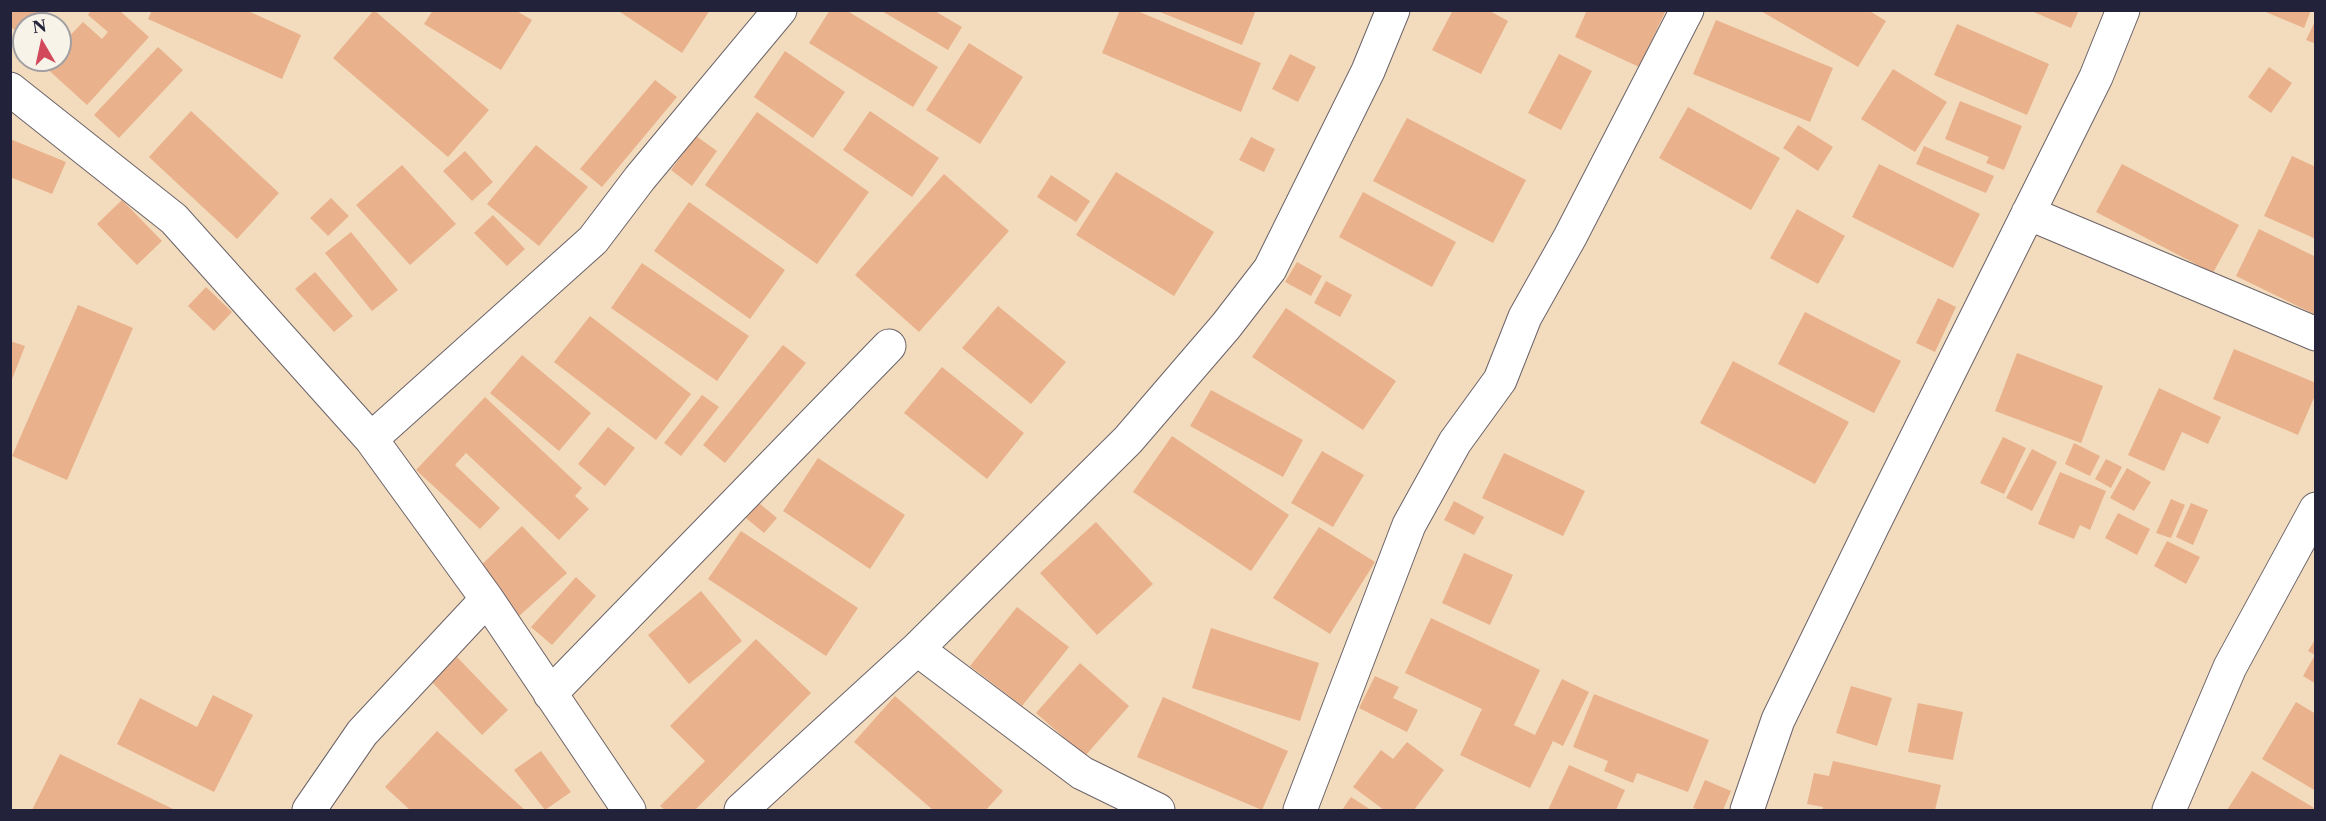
<!DOCTYPE html>
<html>
<head>
<meta charset="utf-8">
<style>
  body { margin:0 }
  #map { position:relative; width:2326px; height:821px; overflow:hidden; background:#f3dcbd; font-family:"Libre Caslon Text",serif }
  canvas { display:block }
  .frame { position:absolute; inset:0; border:12px solid #22223b; pointer-events:none }
  .north { position:absolute; left:12px; top:12px; width:60px; height:60px; box-sizing:border-box; background:#f7f3e8; border:2px solid #a29fa3; border-radius:50%; rotate:351deg; font-size:16px; font-weight:700; line-height:24px; text-align:center; color:#22223b }
  .north::after { content:''; display:block; margin:auto; width:21px; height:27px; background:#d1495b; clip-path:polygon(50% 0,100% 100%,50% 72%,0 100%) }
</style>
</head>
<body>
<div id="map">
<canvas width="2326" height="821"></canvas>
<div class="frame"></div>
<div class="north">N</div>
</div>
<script>
const c = document.querySelector('canvas').getContext('2d');
c.lineJoin = 'round';
function fillPath(path, color) { c.fillStyle = color; c.fill(path, 'evenodd'); }
const poly = rows => new Path2D(rows.map(r => 'M' + r).join(''));
function stroke(path, color, width, dash) { c.strokeStyle = color; c.lineWidth = width; c.lineCap = dash ? 'butt' : 'round'; c.setLineDash(dash || []); c.stroke(path); }
const building = poly([
  [10,10,46,10,53,18,48,24,24,24,24,38,10,26],
  [91,10,119,10,149,37,87,105,43,65,48,60,60,60,60,46,83,22,102,39,108,32,88,15],
  [152,10,246,10,301,35,282,79,148,19],
  [374,10,489,110,448,157,333,58],
  [433,10,515,10,532,20,501,70,424,24],
  [617,10,710,10,682,53],
  [830,10,846,10,938,67,913,107,809,43],
  [880,10,933,10,962,27,948,50],
  [1120,10,1135,10,1261,63,1241,112,1102,53],
  [1155,10,1256,10,1242,45],
  [1453,10,1488,10,1508,21,1481,74,1432,50],
  [1587,10,1666,10,1639,67,1575,37],
  [1759,10,1868,10,1886,21,1858,67],
  [2029,10,2079,10,2071,28],
  [2261,10,2311,10,2304,28],
  [2316,19,2316,44,2306,40],
  [1716,20,1833,68,1810,122,1693,74],
  [1957,24,2049,64,2027,115,1934,75],
  [969,43,1023,77,980,144,926,110],
  [158,47,183,70,119,138,94,115],
  [785,51,845,92,813,138,754,97],
  [1290,54,1316,67,1298,102,1272,89],
  [1559,54,1592,71,1561,130,1528,113],
  [2269,67,2292,83,2271,113,2248,97],
  [1893,69,1947,102,1915,152,1861,119],
  [655,80,677,97,602,187,580,169],
  [1960,101,2022,126,2004,170,1986,163,1989,157,1945,139],
  [1688,107,1780,158,1751,210,1659,158],
  [191,111,279,193,237,239,149,157],
  [870,111,939,158,912,197,843,150],
  [757,112,869,192,817,264,705,185],
  [1407,118,1526,180,1493,243,1373,181],
  [1798,125,1833,147,1818,171,1783,148],
  [696,136,717,151,692,186,671,170],
  [1251,137,1275,149,1264,172,1239,160],
  [10,139,66,162,52,194,10,177],
  [536,145,588,187,539,246,487,204],
  [1924,146,1994,176,1986,193,1916,164],
  [465,151,493,182,472,201,443,171],
  [2292,156,2316,167,2316,239,2264,216],
  [1879,164,1980,214,1953,268,1852,217],
  [2122,164,2239,225,2213,273,2096,212],
  [402,165,456,224,410,265,356,205],
  [1116,172,1214,232,1174,296,1076,235],
  [944,174,1009,231,919,332,855,275],
  [1051,175,1090,201,1076,222,1037,197],
  [1363,192,1456,242,1432,287,1339,237],
  [331,198,349,216,328,236,310,218],
  [122,200,162,241,137,265,97,224],
  [689,202,785,270,750,319,654,251],
  [1797,209,1845,236,1818,284,1770,258],
  [493,215,525,249,507,266,474,233],
  [2259,229,2316,257,2314,314,2236,276],
  [351,232,398,290,372,311,325,253],
  [1297,262,1322,276,1311,296,1285,282],
  [642,263,749,336,717,381,611,308],
  [315,272,353,316,334,332,295,289],
  [1326,281,1352,295,1340,317,1314,303],
  [206,287,232,312,214,331,188,306],
  [1938,298,1956,307,1935,352,1916,343],
  [78,305,133,328,67,480,12,456],
  [998,306,1066,362,1031,404,962,348],
  [1286,308,1396,381,1363,430,1252,357],
  [1805,312,1901,361,1874,413,1778,364],
  [590,316,691,394,656,440,554,362],
  [10,341,25,346,11,382,10,382],
  [783,345,806,363,725,463,703,445],
  [2234,349,2316,383,2316,393,2298,435,2213,399],
  [2017,353,2103,386,2081,443,1995,411],
  [522,355,591,413,559,451,490,393],
  [1733,361,1849,422,1815,484,1700,423],
  [942,367,1024,433,987,479,904,413],
  [2159,388,2221,417,2208,444,2182,432,2164,471,2128,455],
  [1211,390,1303,440,1283,477,1190,426],
  [702,395,719,407,681,456,664,443],
  [485,397,582,488,575,496,589,509,559,540,466,453,455,465,500,508,480,529,416,470],
  [608,427,635,448,605,486,578,464],
  [1172,436,1289,515,1251,571,1133,492],
  [2003,437,2026,448,2004,494,1980,483],
  [2074,443,2100,456,2090,476,2065,464],
  [2032,449,2057,462,2032,511,2006,498],
  [1322,451,1364,475,1333,527,1291,503],
  [1504,453,1585,491,1563,536,1482,498],
  [818,458,905,515,870,569,783,511],
  [2106,459,2122,467,2111,488,2095,479],
  [2127,468,2151,482,2134,511,2110,498],
  [2060,472,2106,491,2090,530,2080,525,2074,539,2038,524],
  [2171,499,2185,505,2171,538,2156,533],
  [1454,501,1484,517,1474,535,1444,520],
  [759,503,777,518,764,533,746,518],
  [2191,503,2208,510,2193,545,2176,537],
  [2118,513,2150,529,2137,555,2105,538],
  [1096,522,1153,584,1097,635,1040,573],
  [522,526,567,573,518,617,475,571],
  [1319,527,1375,562,1330,634,1273,598],
  [741,531,858,608,826,656,708,579],
  [2167,541,2200,557,2186,584,2154,566],
  [1464,553,1513,575,1490,625,1442,603],
  [576,577,596,596,552,645,531,627],
  [701,591,742,641,689,684,648,635],
  [1017,607,1069,647,1022,706,970,666],
  [1431,618,1540,670,1514,725,1535,735,1562,679,1589,692,1563,746,1553,741,1530,788,1460,755,1482,709,1405,673],
  [1211,628,1319,663,1300,721,1192,688],
  [2316,638,2316,684,2303,676,2315,655,2308,651],
  [756,639,811,693,695,810,665,810,660,806,705,761,670,726],
  [457,657,508,710,482,735,432,682],
  [1080,663,1129,706,1085,756,1036,713],
  [1375,676,1399,687,1393,698,1418,710,1407,732,1359,708],
  [1851,686,1892,698,1877,746,1836,733],
  [1594,694,1709,740,1688,792,1637,773,1633,783,1604,771,1608,761,1573,747],
  [213,695,253,715,214,792,117,744,140,698,197,727],
  [895,696,1003,791,986,810,933,810,854,742],
  [1163,697,1288,751,1262,810,1137,757],
  [2296,702,2316,714,2316,791,2262,759],
  [1918,703,1963,712,1953,760,1908,752],
  [437,731,525,810,410,810,385,787],
  [1407,742,1444,770,1414,810,1384,810,1353,787,1381,750,1393,759],
  [541,751,571,792,545,810,514,770],
  [60,754,175,810,32,810],
  [1833,761,1941,785,1935,810,1822,810,1823,807,1807,804,1814,773,1829,776],
  [1569,765,1625,790,1616,810,1548,810],
  [2252,771,2316,809,2316,810,2227,810],
  [1705,780,1731,791,1723,810,1700,810,1693,808],
  [1351,797,1371,810,1342,810]
]);
const street = poly([
  [10,89,174,219,371,439,487,599,629,810],
  [2028,213,2316,334],
  [371,439,593,240,640,178,780,10],
  [917,649,1082,773,1158,810],
  [550,694,889,346],
  [309,810,362,733,487,599],
  [741,810,917,649,1128,440,1226,326,1270,269,1368,71,1393,10],
  [1300,810,1409,525,1455,442,1500,380,1525,317,1570,237,1687,10],
  [1747,810,1778,720,1873,525,2096,77,2123,10],
  [2169,810,2230,667,2316,509]
]);
fillPath(building, '#e9b18c');
stroke(street, '#6b6368', 35);
stroke(street, '#fff', 33);
</script>
</body>
</html>
